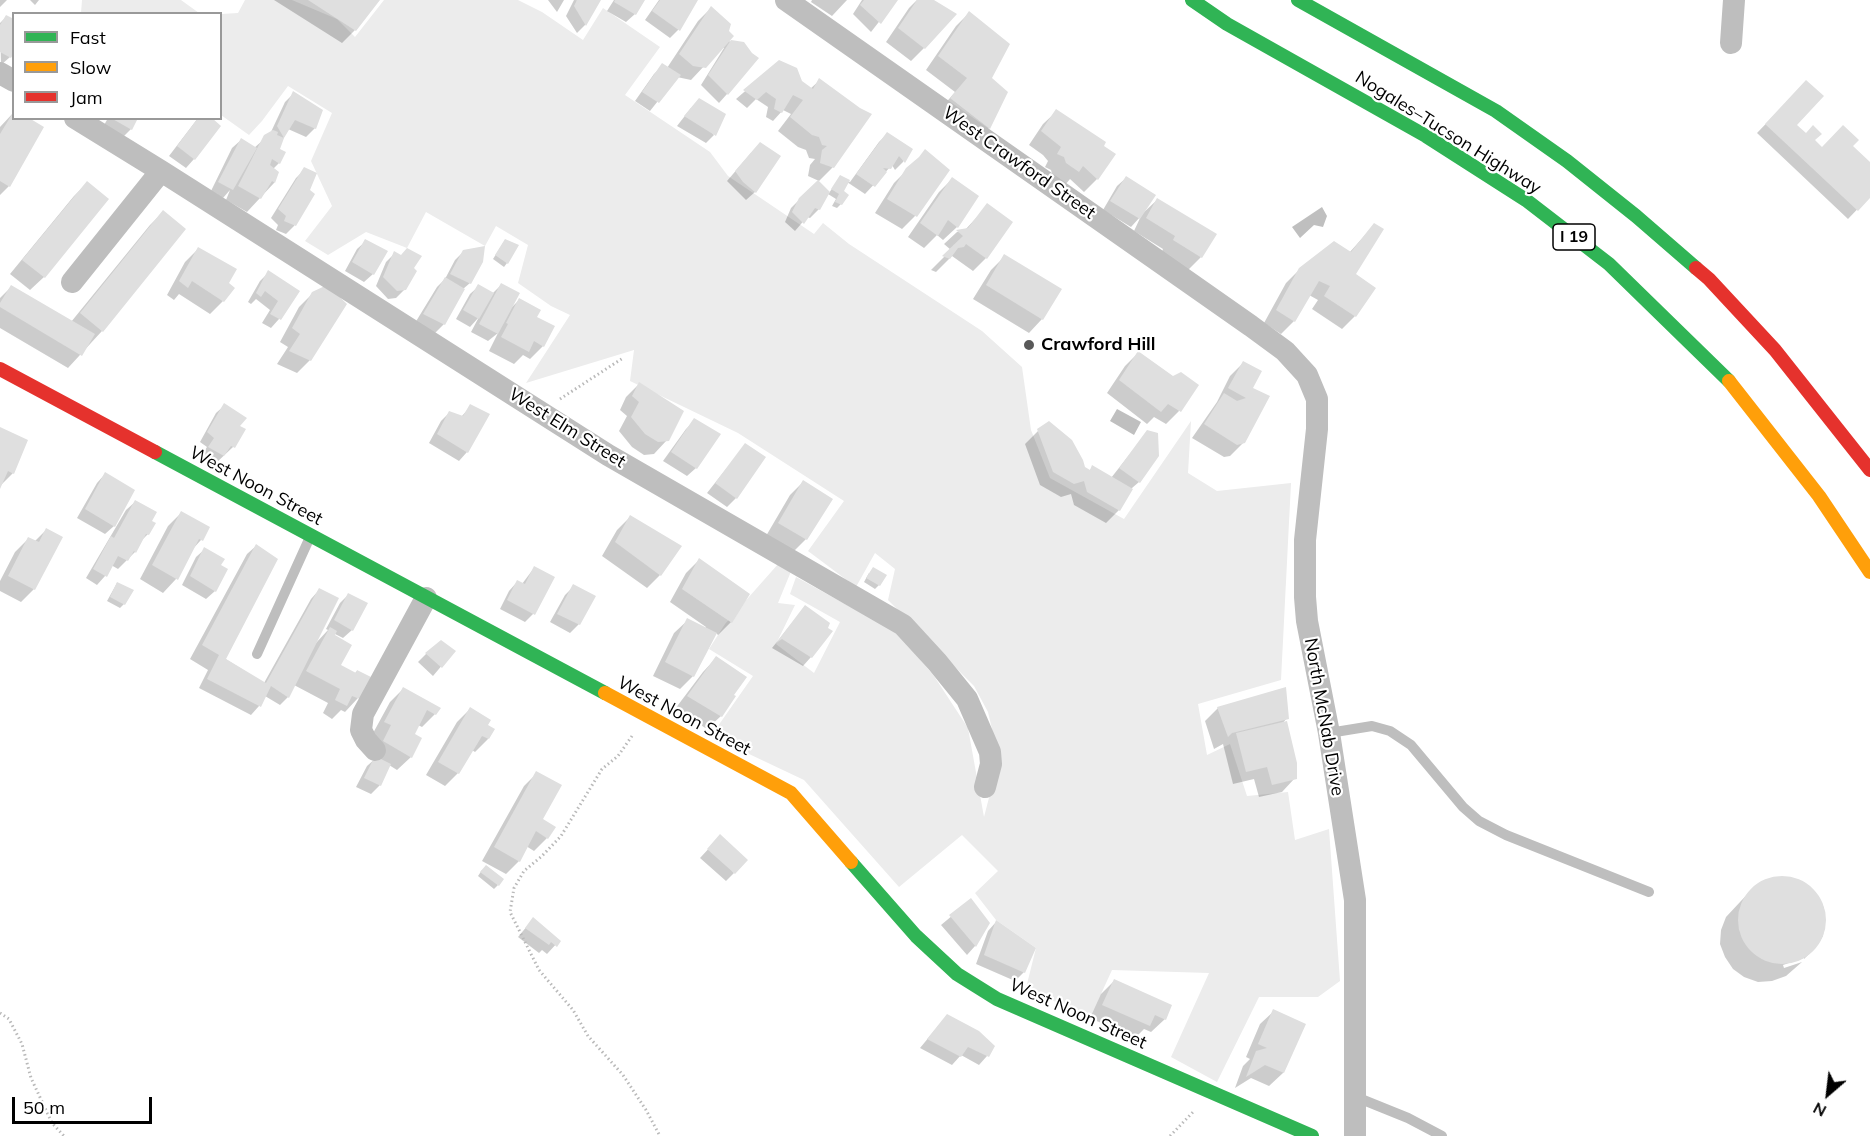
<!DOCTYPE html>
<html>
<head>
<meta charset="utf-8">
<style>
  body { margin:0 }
  #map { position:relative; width:1870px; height:1136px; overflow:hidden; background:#fff; font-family:Mulish,sans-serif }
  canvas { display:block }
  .legend { position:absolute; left:12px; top:12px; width:210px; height:108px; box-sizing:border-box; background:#fff; border:2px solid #999; margin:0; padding:8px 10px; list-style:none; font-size:18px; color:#000 }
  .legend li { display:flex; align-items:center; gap:12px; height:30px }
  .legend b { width:30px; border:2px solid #999 }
  .north { position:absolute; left:1798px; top:1064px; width:60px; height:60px; -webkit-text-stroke:4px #fff; paint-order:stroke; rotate:208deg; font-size:16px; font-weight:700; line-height:24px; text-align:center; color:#000 }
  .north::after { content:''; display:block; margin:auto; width:21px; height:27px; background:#000; clip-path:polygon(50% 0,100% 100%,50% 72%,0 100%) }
  .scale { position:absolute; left:12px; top:1097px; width:140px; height:27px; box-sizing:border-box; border:3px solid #000; border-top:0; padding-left:8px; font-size:18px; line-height:21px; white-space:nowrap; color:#000; -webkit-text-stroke:4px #fff; paint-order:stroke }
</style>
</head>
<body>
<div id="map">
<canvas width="1870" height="1136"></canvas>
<ul class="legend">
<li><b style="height:8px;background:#30b455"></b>Fast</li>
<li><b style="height:8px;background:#ff9f0a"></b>Slow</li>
<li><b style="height:8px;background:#e5322d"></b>Jam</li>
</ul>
<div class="north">N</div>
<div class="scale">50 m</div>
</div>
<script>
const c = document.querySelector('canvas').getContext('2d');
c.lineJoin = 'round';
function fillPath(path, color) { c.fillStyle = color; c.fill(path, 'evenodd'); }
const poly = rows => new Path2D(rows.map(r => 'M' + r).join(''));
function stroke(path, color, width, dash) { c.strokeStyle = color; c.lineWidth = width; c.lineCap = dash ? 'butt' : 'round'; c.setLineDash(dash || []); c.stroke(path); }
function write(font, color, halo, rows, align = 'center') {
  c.font = font + ' Mulish,sans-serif'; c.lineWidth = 4.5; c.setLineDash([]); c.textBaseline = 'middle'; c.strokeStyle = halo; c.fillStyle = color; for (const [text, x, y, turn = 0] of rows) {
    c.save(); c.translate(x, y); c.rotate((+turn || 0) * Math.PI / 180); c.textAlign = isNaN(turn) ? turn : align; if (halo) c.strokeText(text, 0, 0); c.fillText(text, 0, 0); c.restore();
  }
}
const green = poly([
  [82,0,181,0,199,13,81,13],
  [245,0,292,0,337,19,355,37,384,0,518,0,542,12,583,40,603,8,660,47,625,95,710,152,728,176,814,234,823,223,849,244,982,331,1022,367,1031,430,1050,478,1124,519,1191,421,1188,473,1217,491,1291,483,1281,680,1198,704,1207,755,1230,744,1247,796,1288,792,1295,840,1329,829,1340,981,1318,997,1259,997,1217,1082,1171,1057,1209,973,1112,970,1090,1018,1026,988,1036,948,996,920,975,893,998,871,962,835,899,887,804,780,711,736,753,676,709,649,725,624,779,563,792,569,778,603,795,605,776,644,814,673,840,622,790,594,796,577,898,633,934,676,968,728,984,817,999,759,988,712,974,686,888,600,895,569,875,553,856,587,808,551,844,501,738,433,630,381,634,350,526,383,570,315,551,306,518,283,528,245,496,226,485,246,426,212,407,248,366,232,328,255,305,241,332,206,311,161,332,113,288,86,262,121,249,135,221,115,221,14,238,13]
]);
const water = poly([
  [1322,207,1327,216,1323,227,1314,225,1300,238,1292,227],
  [1117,409,1141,422,1134,435,1110,421]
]);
const shadow = poly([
  [0,0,7,0,0,7],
  [30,0,39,0,35,5],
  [274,0,378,0,355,30,342,43],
  [548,0,564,0,557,12],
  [574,0,599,1,585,25,577,33,566,16],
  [614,0,643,0,635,14,626,22,607,11],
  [659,0,696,0,678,30,670,38,645,20],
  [812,0,847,0,832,16,811,2],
  [862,0,896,0,871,32,853,14],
  [917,0,931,0,924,48,911,61,886,42,909,8],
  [711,8,728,41,743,44,727,94,719,103,701,85,724,48,722,47,691,80,677,77,650,111,635,101,654,74,663,65,667,68,698,21],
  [969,13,990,78,989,128,976,141,938,112,955,92,926,70,956,26],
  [6,17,10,57,1,65,0,23],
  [779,62,810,89,820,80,859,110,870,115,832,168,819,181,808,176,810,165,815,159,809,158,806,150,798,147,778,131,791,114,783,110,773,121,766,117,768,107,756,99,747,108,736,99],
  [1806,82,1795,125,1822,149,1851,146,1870,164,1870,196,1848,219,1757,133],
  [294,93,315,128,306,137,288,129,278,149,279,163,273,169,278,173,274,183,247,212,226,200,230,190,223,198,211,191,232,148,241,140,254,148,270,134,285,102],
  [691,108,714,135,706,143,677,126],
  [1057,111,1102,147,1097,179,1084,192,1070,179,1065,185,1053,177,1051,170,1045,167,1048,161,1043,155,1029,145,1043,124],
  [14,112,9,186,0,195,0,127],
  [108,118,137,118,131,129,122,138,103,127],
  [198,118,194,159,186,168,169,156],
  [887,134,911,149,903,162,895,170,892,165,865,194,847,182,842,191,841,204,837,208,832,206,836,199,828,194,819,209,810,218,807,217,795,231,785,222,791,208,800,199,829,193,840,177,850,182,879,142],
  [751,153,779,157,755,192,746,200,727,181],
  [910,167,948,170,915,216,902,229,875,213,894,183],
  [305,169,308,191,313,194,294,226,286,234,276,230,278,225,271,218,296,178],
  [1126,178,1142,214,1157,200,1201,257,1188,270,1161,254,1163,249,1134,231,1141,216,1131,227,1103,210,1117,186],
  [952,179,977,197,957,227,943,240,937,235,924,248,908,237,939,192],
  [87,183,107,199,44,277,30,290,10,274,74,196],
  [988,205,1011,223,986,258,973,271,952,256,936,272,931,270,951,250,944,244,957,232,965,230],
  [163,212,102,331,68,368,0,328,0,298,11,287,71,322,150,225],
  [1374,225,1354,274,1355,316,1342,329,1312,309,1318,300,1309,295,1294,321,1281,334,1264,323,1286,283,1300,269,1349,253],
  [505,240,507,263,504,267,493,259],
  [366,241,373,274,364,282,345,271,357,249],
  [198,249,223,301,210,314,179,294,174,300,167,295,185,262],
  [464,251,470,283,463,289,444,324,435,333,415,323,437,287,445,279,455,260],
  [395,253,413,268,405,289,396,298,388,299,376,286,386,262],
  [1005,256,1060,290,1042,319,1029,333,973,299,991,270],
  [269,272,298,291,279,319,271,328,262,323,270,310,256,299,251,304,248,302,260,281],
  [501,285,512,307,519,300,535,318,543,346,530,359,523,355,514,364,489,351,498,333,488,341,471,332,479,317,470,327,456,319,470,294,479,286,493,293],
  [313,293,310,360,297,373,277,364,288,347,280,342,299,307],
  [1138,353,1173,377,1179,411,1166,424,1154,417,1147,424,1107,393,1125,366],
  [1243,363,1251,388,1244,442,1230,456,1224,457,1192,438,1217,402,1230,376],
  [639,384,667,440,654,454,644,455,632,447,619,431,627,416,620,410,626,397],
  [225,405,238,427,233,447,215,464,201,456,207,447,200,442,216,413],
  [471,406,467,452,459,461,429,443,441,421,449,413,461,417],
  [695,420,696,468,687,476,663,461,686,429],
  [0,429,13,473,0,486],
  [1038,431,1083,468,1089,471,1093,467,1111,478,1148,431,1139,482,1132,488,1119,510,1106,523,1074,505,1071,494,1061,497,1040,485,1025,444],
  [745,445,764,457,736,498,727,507,707,493],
  [105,474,114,526,105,534,77,518,97,483],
  [803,482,806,539,793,552,766,536,790,495],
  [135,502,150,522,148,534,140,542,135,552,118,569,111,565,105,576,97,585,86,578,126,510],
  [181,513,208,527,201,540,191,551,176,579,163,593,140,579,168,526],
  [630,517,660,575,647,588,602,556,617,530],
  [46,530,34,589,21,602,0,591,0,581,15,552,28,539,34,542],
  [256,546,224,658,264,683,311,599,319,590,315,644,328,630,326,629,340,603,348,595,352,630,343,638,335,634,334,636,339,665,354,674,357,671,369,678,358,698,345,712,341,710,332,719,323,713,328,703,294,685,288,697,280,705,265,696,259,706,251,715,199,688,208,670,190,659,247,554],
  [205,549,219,565,215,591,206,599,182,585,196,557],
  [699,560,731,622,718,635,716,633,693,676,680,689,653,676,674,633,688,620,705,629,706,627,670,602,686,573],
  [534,568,533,614,525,622,500,609,509,591,517,582,522,584],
  [869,573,879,585,875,589,864,582],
  [117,583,124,604,120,608,107,601],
  [574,586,594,597,579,624,570,633,550,622,565,595],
  [805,607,811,657,803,666,772,648],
  [454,651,433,676,418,662,426,654],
  [716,658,734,697,721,716,707,729,675,709,703,672],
  [403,689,435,714,422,727,418,725,413,735,411,757,397,770,389,765,380,785,371,794,356,787,367,766,376,758,372,735,390,702],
  [1218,708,1287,718,1282,724,1295,778,1282,792,1259,797,1254,779,1233,784,1223,744,1214,749,1205,721],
  [470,709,486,726,488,739,475,752,472,750,458,773,445,786,426,775,457,722],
  [537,773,541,819,547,838,534,851,526,846,519,861,506,874,482,861,524,786],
  [712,845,734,873,726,881,700,858],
  [482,870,498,885,494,889,478,876],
  [1780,877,1794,879,1807,885,1817,895,1824,908,1825,922,1823,936,1815,948,1804,959,1804,958,1783,965,1784,968,1802,962,1786,976,1772,981,1758,982,1744,977,1733,969,1725,957,1720,944,1721,930,1726,917,1754,887,1766,880],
  [971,900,988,923,975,946,967,955,941,925],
  [533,919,559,941,547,954,542,950,539,953,518,937],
  [996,922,1024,972,1015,981,976,964,988,931],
  [1114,981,1165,1019,1151,1032,1144,1029,1135,1038,1090,1018,1101,994],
  [1274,1011,1304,1025,1283,1073,1269,1086,1251,1078,1235,1088,1243,1066,1250,1059,1246,1057,1260,1024],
  [939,1025,993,1046,987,1056,979,1065,961,1055,952,1065,920,1048]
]);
const building = poly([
  [308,0,380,0,356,31],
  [577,0,601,0,586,26,574,6],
  [615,0,645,0,636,15,614,2],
  [660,0,698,0,680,31,652,11],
  [864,0,898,0,881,24,860,5],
  [917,0,934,0,957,14,925,49,898,28],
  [711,6,731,24,729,31,734,36,706,68,693,66,679,54],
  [969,11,1010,44,992,78,1008,92,990,129,950,98,967,78,938,56],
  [6,15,14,19,14,53,11,58,0,52,0,25],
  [731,40,744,42,752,53,759,58,728,95,708,75],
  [779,60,797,68,802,81,813,89,819,78,860,108,872,114,834,168,820,163,822,150,827,146,822,145,819,137,812,135,790,117,803,100,793,95,782,113,774,109,776,99,766,92,757,100,743,90],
  [662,63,681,75,659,103,642,92],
  [1806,80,1824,96,1797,125,1806,133,1813,125,1822,134,1815,140,1822,147,1843,125,1859,140,1853,146,1870,162,1870,198,1858,211,1765,124],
  [293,91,323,110,316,129,295,120,284,138,277,126],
  [699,98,726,114,716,136,684,116],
  [1056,109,1106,142,1104,146,1116,154,1098,180,1083,166,1079,172,1066,163,1064,157,1057,154,1061,147,1041,131],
  [14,111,14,118,29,118,44,127,10,187,0,181,0,134],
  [111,118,138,118,132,130],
  [198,118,212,118,221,126,195,160,177,146],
  [273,130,278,132,277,135,284,138,280,149,286,152,280,164,272,159,270,165,279,172,275,183,272,181,261,199,238,186,264,135],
  [887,132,913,149,905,163,899,156,891,169,883,168,887,172,875,187,856,174],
  [241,138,257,148,233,190,218,182],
  [760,142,781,156,756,193,743,182,735,171],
  [925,149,950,170,917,217,887,199,906,168,919,157],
  [304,167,317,173,310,190,315,194,296,226,284,221,286,216,278,209],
  [840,175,850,180,844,191,849,195,842,205,835,202,839,194,831,189],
  [1126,176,1156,195,1140,219,1110,201],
  [952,177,979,196,958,228,948,220,938,236,920,223],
  [818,180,830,192,820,210,815,208,804,224,792,212,799,198],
  [87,181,109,199,45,278,22,260],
  [1157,198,1217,234,1202,258,1173,240,1175,236,1146,218],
  [987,203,1013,222,987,259,966,244,964,247,958,248,950,259,942,256,963,236,956,230,968,228],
  [163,210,186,229,103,332,80,313],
  [1374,223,1384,229,1356,274,1376,288,1356,317,1324,296,1330,286,1319,281,1295,322,1276,310,1299,268,1334,241,1351,252],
  [365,239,388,251,374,275,352,262],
  [505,239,519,245,508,264,495,255],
  [485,246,483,262,471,284,450,274,463,250],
  [198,247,237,269,229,283,235,288,224,302,192,281,188,288,179,281],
  [407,248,422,256,414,268,417,271,406,290,397,291,383,277,394,251,401,255],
  [1004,254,1062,289,1043,320,986,285],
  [268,270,300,291,281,320,270,314,278,301,265,291,261,297,256,293],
  [445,277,465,289,445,325,423,314],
  [501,283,520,293,498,334,479,324],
  [478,284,494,293,479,319,463,310],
  [11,285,95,334,82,356,0,307,0,303],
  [327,285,347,304,311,361,289,351,300,334,292,328,312,292],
  [519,298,541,310,537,317,555,326,544,347,534,341,529,352,501,337,508,324,506,323],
  [1138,351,1173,376,1181,372,1199,385,1181,412,1168,404,1161,412,1119,380],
  [1243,361,1262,371,1253,388,1270,396,1245,443,1237,445,1204,424,1224,393,1237,401,1246,398,1228,388],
  [639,382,684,411,669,441,658,442,645,434,631,417,639,402,632,396],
  [224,403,247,418,240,426,246,429,235,448,231,446,224,456,208,447,214,438,207,432],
  [470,404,490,414,468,453,437,434,449,411,463,416],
  [694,418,721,434,697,469,671,452],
  [1049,421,1072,440,1083,460,1085,467,1090,470,1092,465,1133,489,1120,511,1087,492,1084,481,1074,484,1053,472,1037,429],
  [0,427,28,440,14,474,8,471,0,489],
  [1147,430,1158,433,1159,456,1140,483,1119,468],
  [745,443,766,457,737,499,715,483],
  [105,472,135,490,115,527,85,509],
  [803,480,833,499,807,540,778,523],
  [135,500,157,512,152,521,156,523,149,535,146,534,136,553,134,551,128,561,118,556,107,577,93,569,111,536,114,538],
  [181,511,210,527,203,541,199,539,178,580,152,565],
  [630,515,682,546,661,576,615,542],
  [46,528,63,537,35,590,8,576,28,537,39,542],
  [256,544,278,559,226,659,266,683,319,588,339,598,289,698,271,686,261,707,207,679,219,655,202,645],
  [204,547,225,559,221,565,228,569,216,592,190,576],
  [699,558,750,594,732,623,682,589],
  [534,566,555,577,535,615,507,600,517,580,525,584],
  [873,567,887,575,880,586,866,578],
  [117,582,134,590,125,605,110,597],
  [573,584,596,596,580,625,557,614],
  [348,593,368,603,353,631,334,620],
  [805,605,830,623,828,628,833,631,812,658,782,639,776,643],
  [687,618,717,633,694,677,665,662],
  [330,627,337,631,335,635,352,645,341,665,356,673,357,670,371,677,360,699,352,696,347,706,335,700,340,689,306,671],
  [441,640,456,651,442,668,425,653],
  [716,656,747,677,734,695,736,696,722,717,687,696],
  [403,687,441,708,436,715,427,710,415,734,422,738,412,758,383,741,391,725,384,722],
  [1286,687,1289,719,1232,733,1228,737,1217,707],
  [470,707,491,720,488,725,495,729,489,739,482,736,459,774,438,762],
  [1287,721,1297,763,1297,779,1272,785,1267,767,1246,772,1236,733],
  [375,756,391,764,381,786,364,778],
  [536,771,562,785,543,819,556,827,548,839,536,831,520,862,494,847],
  [720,834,748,860,735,874,707,849],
  [486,865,504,879,499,886,480,872],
  '1738 920a44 44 0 1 1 88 0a44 44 0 1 1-88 0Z',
  [971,898,990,923,976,947,949,915],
  [533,917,561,941,557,947,551,942,549,945,525,928],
  [996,920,1036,948,1025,973,984,955],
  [1114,979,1172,1005,1166,1020,1155,1015,1150,1026,1102,1005],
  [1273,1009,1306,1024,1284,1073,1265,1065,1246,1077,1256,1051,1267,1048,1258,1044],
  [947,1014,979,1031,995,1046,989,1057,968,1047,961,1057,927,1039]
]);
const path = poly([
  [560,399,623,358],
  [632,736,618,756,602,769,561,836,542,856,524,871,514,888,510,912,539,970,573,1010,588,1036,623,1075,646,1110,660,1136],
  [0,1013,9,1019,22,1044,31,1078,52,1123,64,1136],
  [1170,1136,1194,1111]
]);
const lane = poly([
  [257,654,310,537],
  [1329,733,1372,726,1390,731,1411,745,1463,807,1479,821,1506,835,1649,892],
  [1356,1097,1408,1118,1442,1136]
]);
const street = poly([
  [786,0,1251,326,1285,351,1307,375,1317,399,1317,429,1305,540,1305,597,1307,621,1329,733,1355,900,1355,1136],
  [1731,43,1734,0],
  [0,73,14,81],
  [75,118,161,171,608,455,903,625,937,662,967,699,990,752,991,764,985,787],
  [72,282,161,171],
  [375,750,366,740,361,730,363,714,426,598]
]);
const fast = poly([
  [1192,0,1227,24,1426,136,1526,200,1609,264,1729,381],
  [1298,0,1496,111,1567,161,1636,216,1696,268],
  [155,452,605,693],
  [851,862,916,936,957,974,997,999,1312,1136]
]);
const slow = poly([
  [1729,381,1819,496,1870,572],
  [605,693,791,793,851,862]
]);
const jam = poly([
  [1696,268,1709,279,1775,350,1870,470],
  [0,369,155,452]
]);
const markers = [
  [1029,345,6,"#595959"]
];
const shields = [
  [1574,237,42]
];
const shieldNames = [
  ["I 19",1574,237]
];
const streetNames = [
  ["Nogales–Tucson Highway",1448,133,32],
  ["West Crawford Street",1019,163,35],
  ["West Elm Street",567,428,32],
  ["West Noon Street",256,486,28],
  ["West Noon Street",684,716,28],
  ["North McNab Drive",1324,717,80],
  ["West Noon Street",1078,1014,24]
];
const poiNames = [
  ["Crawford Hill",1041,345]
];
fillPath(green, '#ececec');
fillPath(water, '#bfbfbf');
fillPath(shadow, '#0003');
fillPath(building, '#dfdfdf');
stroke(path, '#b9b9b9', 3, [1.5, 3]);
stroke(lane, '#bebebe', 10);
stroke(street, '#bebebe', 22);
stroke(fast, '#30b455', 14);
stroke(slow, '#ff9f0a', 14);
stroke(jam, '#e5322d', 14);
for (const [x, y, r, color] of markers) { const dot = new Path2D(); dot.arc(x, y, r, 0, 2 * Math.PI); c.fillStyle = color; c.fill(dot); stroke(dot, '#fff', 2); }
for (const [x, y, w] of shields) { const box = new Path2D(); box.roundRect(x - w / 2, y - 13, w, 26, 4.5); c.fillStyle = '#fff'; c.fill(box); stroke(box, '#000', 1.5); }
write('bold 16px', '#000', null, shieldNames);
write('18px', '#000', '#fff', streetNames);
write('bold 18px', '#000', '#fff', poiNames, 'left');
</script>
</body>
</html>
